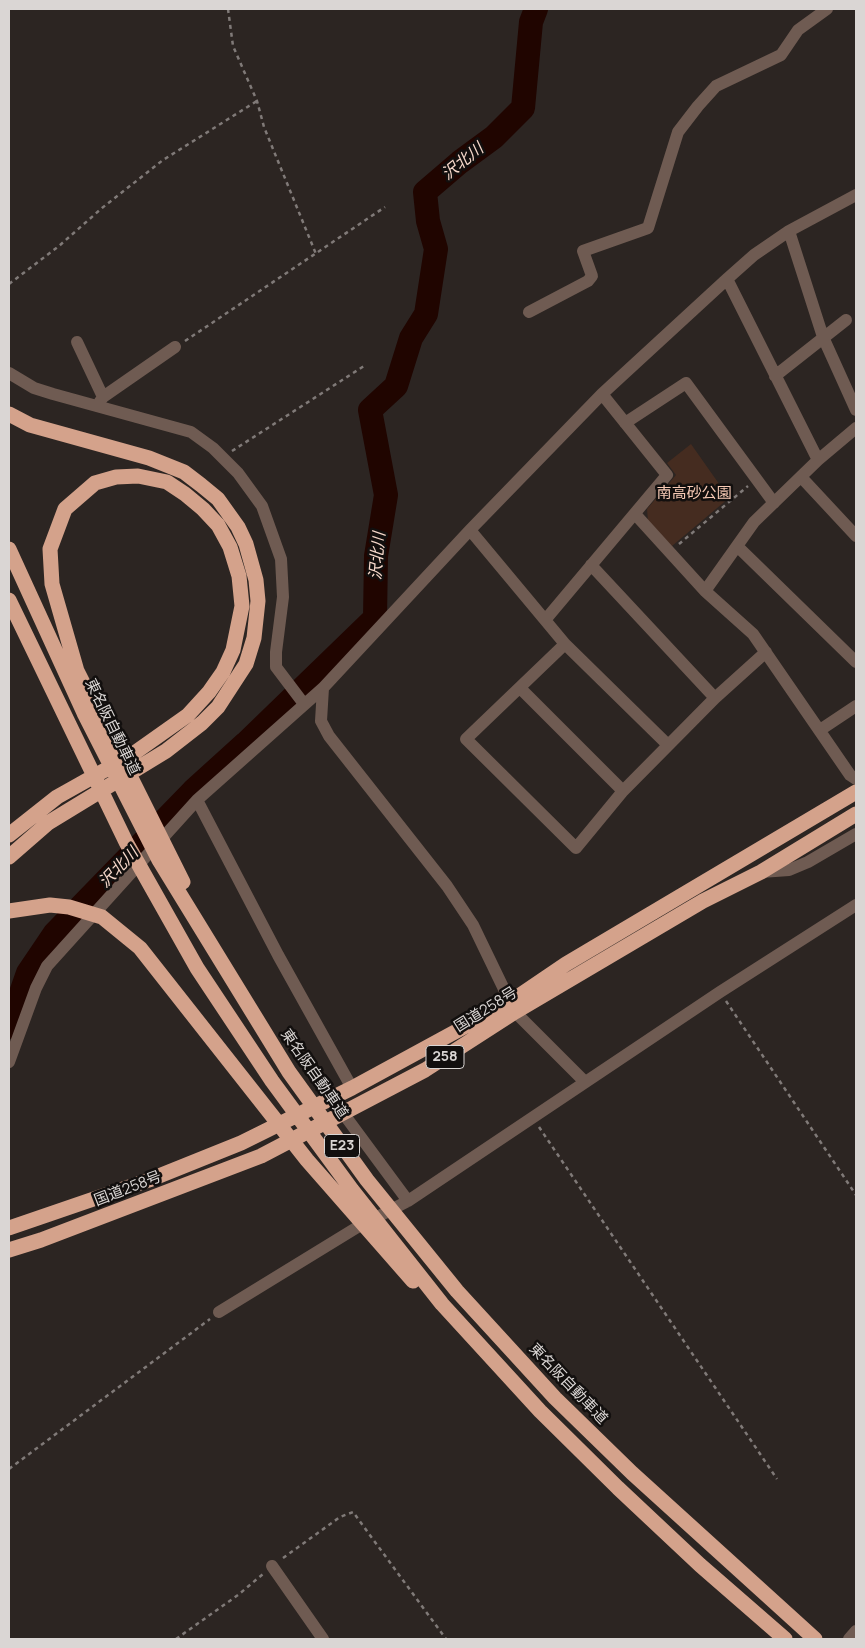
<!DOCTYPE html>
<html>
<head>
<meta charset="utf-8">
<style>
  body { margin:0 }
  #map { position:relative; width:865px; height:1648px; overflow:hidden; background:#2c2522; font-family:Manrope,sans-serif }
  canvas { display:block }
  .frame { position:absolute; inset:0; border:10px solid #dad6d4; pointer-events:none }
</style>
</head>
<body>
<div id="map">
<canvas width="865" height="1648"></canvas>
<div class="frame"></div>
</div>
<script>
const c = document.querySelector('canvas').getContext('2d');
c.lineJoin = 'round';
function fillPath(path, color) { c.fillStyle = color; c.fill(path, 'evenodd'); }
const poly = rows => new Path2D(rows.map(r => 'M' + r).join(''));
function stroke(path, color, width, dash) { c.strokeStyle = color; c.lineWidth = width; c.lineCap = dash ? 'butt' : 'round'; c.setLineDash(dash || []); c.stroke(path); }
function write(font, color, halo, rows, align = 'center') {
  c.font = font + ' Manrope,"Noto Sans JP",sans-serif'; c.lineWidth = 5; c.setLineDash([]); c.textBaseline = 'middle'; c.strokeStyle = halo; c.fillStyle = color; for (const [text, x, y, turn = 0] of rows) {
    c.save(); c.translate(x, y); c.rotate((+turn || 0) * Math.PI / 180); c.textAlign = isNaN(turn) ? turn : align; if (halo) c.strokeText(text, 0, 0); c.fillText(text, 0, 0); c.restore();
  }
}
const green = poly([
  [691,444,729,498,672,546,648,521,647,509,676,475,667,463]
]);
const river = poly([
  [9,1027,28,973,55,933,193,791,246,743,375,618,376,556,386,495,370,410,396,386,411,338,426,314,436,249,428,221,425,192,460,162,494,137,523,108,531,22,536,9]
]);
const path = poly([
  [228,9,233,46,257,101,264,127,316,254],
  [9,284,59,246,102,208,163,160,257,101],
  [185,341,385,207],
  [232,451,364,366],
  [679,544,748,486],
  [726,1001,856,1195],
  [539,1127,777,1479],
  [9,1469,210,1319],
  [283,1558,340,1517,353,1512,446,1639],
  [176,1639,238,1595,263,1574]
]);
const minor = poly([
  [789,231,823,337,856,410],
  [727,279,818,460],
  [529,312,588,281,592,276,583,251,648,228,678,132,698,106,716,86,781,55,798,30,827,9],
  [77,342,103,397],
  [9,373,34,388,53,394,191,432,213,448,238,473,262,506,281,559,283,597,276,652,276,667,304,704],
  [775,376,846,320],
  [97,406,103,397,175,347],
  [625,423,686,383,774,503],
  [802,478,856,536],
  [635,514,705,591,753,634,850,775,856,779],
  [470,530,565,644,668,745],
  [737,546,856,662],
  [591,565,715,698],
  [705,591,754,522,818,460,856,428],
  [546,619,667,475,602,394],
  [565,644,466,739,576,848,623,791,715,698,766,652],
  [323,688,321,721,329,736,447,886,473,925,515,1012,585,1082],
  [520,688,623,791],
  [820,730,856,706],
  [197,800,278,955,352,1088],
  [761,872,789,870,808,862,856,834],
  [9,1062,36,988,47,966,197,800,323,688,470,530,602,394,727,279,754,255,789,231,856,195],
  [343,1113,408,1201],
  [219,1312,356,1228,408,1201,720,992,856,905],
  [272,1566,323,1639],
  [849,1639,856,1631]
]);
const highway = poly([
  [9,414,30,425,149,458,184,472,201,485,218,499,238,527,246,544,256,580,258,601,254,638,246,664,218,707,202,723,166,751,48,823,9,857],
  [9,549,84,713,159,860,289,1072,367,1180,457,1291,555,1398,632,1473,815,1639],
  [9,600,126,842,197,968,272,1081,352,1190,442,1304,540,1411,618,1488,700,1565,785,1639],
  [9,835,57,797,130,756,188,715,209,692,223,672,233,650,242,606,239,576,230,547,218,525,203,509,185,494,167,482,138,476,116,477,95,483,65,509,50,549,52,584,77,671,135,786,183,882],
  [9,911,50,905,69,907,102,917,140,948,307,1160,413,1281],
  [9,1228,149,1180,241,1143,352,1088,510,1002,566,964,856,792],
  [9,1250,41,1240,261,1156,425,1070,515,1012,703,901,761,872,856,814]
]);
const shields = [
  [445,1057,38],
  [342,1146,35]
];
const shieldNames = [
  ["258",445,1057],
  ["E23",342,1146]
];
const parkNames = [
  ["南高砂公園",694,494]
];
const streetNames = [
  ["東名阪自動車道",112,727,64],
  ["国道258号",486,1010,-32],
  ["東名阪自動車道",314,1074,55],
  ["国道258号",128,1189,-21],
  ["東名阪自動車道",568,1384,46]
];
const waterNames = [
  ["沢北川",463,162,-39],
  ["沢北川",378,556,-85],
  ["沢北川",119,868,-46]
];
fillPath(green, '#452c20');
stroke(river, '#200500', 24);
stroke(path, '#807a78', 2.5, [4, 4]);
stroke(minor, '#6f5b52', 12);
stroke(highway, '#d4a28b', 15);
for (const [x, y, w] of shields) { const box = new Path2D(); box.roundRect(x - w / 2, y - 11.5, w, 23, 4); c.fillStyle = '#120f0e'; c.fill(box); stroke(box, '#dad6d4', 1); }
write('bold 14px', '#dad6d4', null, shieldNames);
write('15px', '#f7cab5', '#120f0e', parkNames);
write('15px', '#dad6d4', '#120f0e', streetNames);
write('italic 16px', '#f7d9cb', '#120f0e', waterNames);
</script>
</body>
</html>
